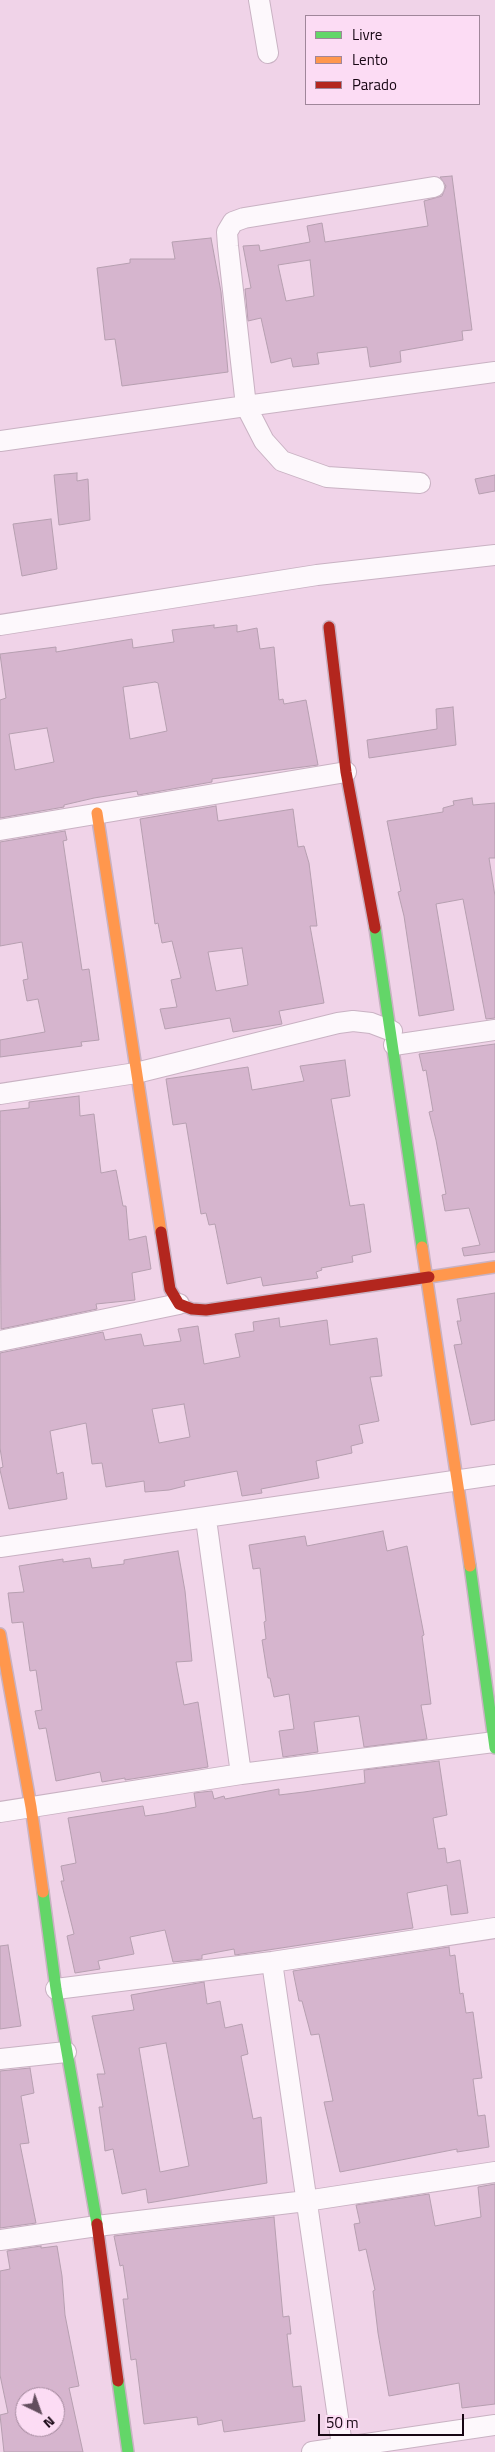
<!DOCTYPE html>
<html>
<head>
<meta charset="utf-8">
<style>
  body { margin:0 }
  #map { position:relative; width:495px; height:2452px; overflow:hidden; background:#f0d3e8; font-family:"Titillium Web",sans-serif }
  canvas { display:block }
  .legend { position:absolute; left:305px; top:15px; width:175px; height:90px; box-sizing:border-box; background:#fcdcf4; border:1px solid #a0869a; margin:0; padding:6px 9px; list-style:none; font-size:15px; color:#170613 }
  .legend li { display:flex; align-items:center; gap:10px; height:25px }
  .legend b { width:25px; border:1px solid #a0869a }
  .north { position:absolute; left:15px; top:2387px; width:50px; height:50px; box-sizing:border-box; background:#fcdcf4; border:1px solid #a0869a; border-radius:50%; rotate:138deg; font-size:14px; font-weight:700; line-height:20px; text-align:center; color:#170613 }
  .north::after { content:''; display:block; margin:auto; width:18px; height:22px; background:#634e5e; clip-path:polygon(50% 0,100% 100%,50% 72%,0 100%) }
  .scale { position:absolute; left:318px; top:2414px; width:146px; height:22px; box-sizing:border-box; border:2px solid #170613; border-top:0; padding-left:6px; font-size:15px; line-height:18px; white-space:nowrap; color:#170613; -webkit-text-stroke:4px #fcdcf4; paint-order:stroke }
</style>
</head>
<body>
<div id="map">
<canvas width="495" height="2452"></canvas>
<ul class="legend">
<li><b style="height:6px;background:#63d668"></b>Livre</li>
<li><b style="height:6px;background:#ff974d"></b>Lento</li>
<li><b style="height:6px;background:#b3261e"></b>Parado</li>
</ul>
<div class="north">N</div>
<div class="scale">50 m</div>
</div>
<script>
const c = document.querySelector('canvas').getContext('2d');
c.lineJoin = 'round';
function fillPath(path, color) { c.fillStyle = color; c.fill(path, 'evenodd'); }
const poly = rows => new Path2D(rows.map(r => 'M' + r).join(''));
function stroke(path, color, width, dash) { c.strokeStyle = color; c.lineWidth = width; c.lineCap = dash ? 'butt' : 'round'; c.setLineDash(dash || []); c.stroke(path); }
const building = poly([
  [452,176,472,330,462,331,463,340,400,351,401,362,370,367,367,347,317,353,319,364,293,367,291,358,271,363,261,318,248,321,245,289,251,288,243,246,259,245,260,251,310,242,307,226,322,223,325,242,428,226,424,201,442,196,446,186,440,177,452,176],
  [310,260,314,296,286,301,278,265,310,260],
  [211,238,221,292,228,372,122,386,115,339,105,340,97,268,130,263,130,259,175,259,172,242,211,238],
  [77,473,77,481,88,479,90,520,59,525,54,475,77,473],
  [495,475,495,491,479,494,475,479,495,475],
  [51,519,57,569,22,576,13,524,51,519],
  [214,625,214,628,237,625,237,632,257,628,260,649,274,647,279,700,283,699,284,704,306,700,318,765,212,779,212,782,138,795,137,791,94,798,64,805,64,807,0,818,0,700,6,698,0,654,56,647,56,652,132,639,133,648,174,642,172,630,214,625],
  [155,682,158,683,167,731,130,739,123,687,155,682],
  [47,728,54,762,15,770,9,734,47,728],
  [453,707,456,745,369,758,367,740,437,729,436,709,453,707],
  [472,798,473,805,495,803,495,858,489,858,495,896,495,1018,486,1019,463,899,436,904,454,1010,419,1016,404,916,398,892,401,891,387,821,443,812,443,808,454,805,453,801,472,798],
  [216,806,218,821,293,809,298,847,304,846,309,863,317,926,310,926,324,1003,279,1011,282,1024,233,1032,230,1018,165,1029,160,1009,177,1007,171,980,181,978,172,941,162,943,158,923,155,924,140,819,216,806],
  [242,948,248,985,216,991,208,952,242,948],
  [65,831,67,840,63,841,82,970,89,969,99,1040,81,1042,82,1046,0,1057,0,1040,45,1032,38,999,27,1001,23,980,28,979,22,942,0,946,0,842,65,831],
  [495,1044,495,1252,464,1256,462,1248,480,1245,469,1208,445,1211,442,1195,446,1194,436,1140,429,1112,433,1111,426,1070,423,1071,419,1054,495,1044],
  [345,1060,350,1096,331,1099,350,1206,364,1204,371,1252,352,1256,353,1262,321,1268,322,1270,316,1272,318,1278,263,1286,261,1277,227,1284,215,1224,209,1225,206,1213,201,1214,186,1123,173,1125,166,1079,248,1067,252,1090,304,1081,300,1066,345,1060],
  [79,1096,80,1116,94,1114,101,1173,116,1170,123,1206,126,1206,129,1240,146,1236,151,1269,132,1273,135,1300,96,1304,97,1309,1,1329,0,1111,29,1108,29,1102,79,1096],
  [495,1293,495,1420,471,1425,454,1345,462,1344,457,1321,461,1321,457,1299,495,1293],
  [279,1318,280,1327,327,1320,330,1345,377,1338,382,1376,370,1377,379,1421,359,1425,363,1443,351,1446,352,1453,316,1461,319,1478,261,1489,262,1493,242,1496,237,1471,184,1481,185,1486,169,1490,145,1492,144,1481,106,1487,102,1463,92,1464,86,1423,50,1431,57,1474,63,1472,67,1499,9,1509,0,1470,0,1468,3,1467,0,1448,0,1353,103,1332,105,1340,141,1334,144,1346,181,1341,178,1329,198,1326,204,1364,240,1357,235,1334,254,1331,253,1322,279,1318],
  [184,1404,190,1437,159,1443,152,1409,184,1404],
  [383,1531,387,1551,407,1546,424,1635,422,1636,431,1704,421,1705,427,1739,364,1747,359,1716,314,1722,318,1752,283,1757,279,1731,294,1729,289,1694,274,1697,270,1678,268,1678,262,1640,266,1639,264,1622,266,1621,260,1568,253,1569,249,1545,305,1536,307,1546,383,1531],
  [178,1551,185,1591,192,1661,176,1662,184,1705,198,1702,208,1767,125,1780,125,1778,102,1782,100,1772,56,1781,46,1728,39,1729,35,1711,42,1710,36,1670,30,1671,23,1622,12,1623,8,1593,24,1592,19,1566,63,1559,63,1562,90,1558,92,1568,124,1564,124,1560,178,1551],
  [439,1761,447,1815,433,1818,438,1849,445,1848,447,1863,460,1860,468,1913,451,1915,447,1885,407,1893,413,1928,235,1955,234,1949,202,1955,202,1959,173,1962,165,1930,130,1937,134,1954,98,1961,100,1969,75,1973,67,1936,74,1934,61,1881,64,1881,61,1866,76,1863,68,1818,143,1806,145,1816,165,1813,196,1807,194,1793,212,1791,214,1799,224,1796,225,1799,279,1789,279,1795,304,1792,365,1783,364,1770,439,1761],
  [8,1945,21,2026,0,2029,0,1946,8,1945],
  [449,1947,450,1956,455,1955,460,1994,463,1993,466,2013,473,2012,482,2078,473,2079,478,2116,485,2115,489,2147,457,2152,457,2149,340,2172,324,2102,333,2101,319,2034,311,2035,302,2001,299,2001,293,1971,449,1947],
  [204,1982,207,2004,220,2001,225,2028,242,2024,248,2054,241,2056,253,2119,261,2117,267,2183,148,2203,146,2189,122,2194,113,2149,105,2151,104,2141,99,2107,103,2107,97,2074,105,2074,92,2016,134,2010,131,1995,204,1982],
  [166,2043,189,2166,160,2172,139,2048,166,2043],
  [30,2068,34,2093,21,2096,29,2143,20,2144,36,2223,0,2228,0,2071,30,2068],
  [495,2184,495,2404,462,2408,459,2383,389,2396,378,2333,373,2291,375,2290,366,2249,359,2251,354,2224,360,2223,356,2205,429,2194,435,2226,481,2217,478,2187,495,2184],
  [274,2217,283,2317,289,2316,291,2334,287,2334,293,2387,301,2386,305,2421,224,2432,222,2420,198,2425,197,2417,144,2424,136,2359,131,2360,123,2299,128,2299,123,2265,120,2266,114,2236,274,2217],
  [41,2246,41,2248,57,2246,62,2276,65,2315,79,2386,69,2388,83,2452,4,2452,0,2415,8,2413,0,2375,0,2271,10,2269,7,2251,41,2246],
  [25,2397,55,2397,55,2427,25,2427,25,2397]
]);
const street = poly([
  [259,0,268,53],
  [434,187,244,218,233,222,227,232,228,246,246,406,495,372],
  [0,441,246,406,264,441,282,461,327,477,420,483],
  [0,625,317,575,495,555],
  [0,830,346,772],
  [394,1045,495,1030],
  [0,1094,136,1073,338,1023,353,1021,371,1023,392,1031],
  [0,1341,179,1304],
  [206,1519,241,1774],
  [0,1547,495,1475],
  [0,1812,241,1774,495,1742],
  [272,1962,343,2452],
  [56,1989,272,1962,495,1928],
  [0,2059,66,2052],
  [0,2240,97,2226,306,2201,495,2172],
  [312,2452,495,2425]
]);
const fast = poly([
  [375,928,422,1247],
  [470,1566,495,1748],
  [43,1892,56,1989,97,2224],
  [118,2381,128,2452]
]);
const slow = poly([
  [97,813,161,1232],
  [422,1247,470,1566],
  [429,1277,495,1267],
  [0,1634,31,1807,43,1892]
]);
const jam = poly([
  [329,627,346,772,375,928],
  [161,1232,170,1289,179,1304,192,1309,206,1310,429,1277],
  [97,2224,118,2381]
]);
fillPath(building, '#d6b5ce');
stroke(building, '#b69fb0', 1);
stroke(street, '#c9b2c3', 22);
stroke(fast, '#c9b2c3', 14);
stroke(slow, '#c9b2c3', 14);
stroke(jam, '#c9b2c3', 14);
stroke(street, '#fdf8fc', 20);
stroke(fast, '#63d668', 11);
stroke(slow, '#ff974d', 11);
stroke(jam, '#b3261e', 11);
</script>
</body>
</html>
